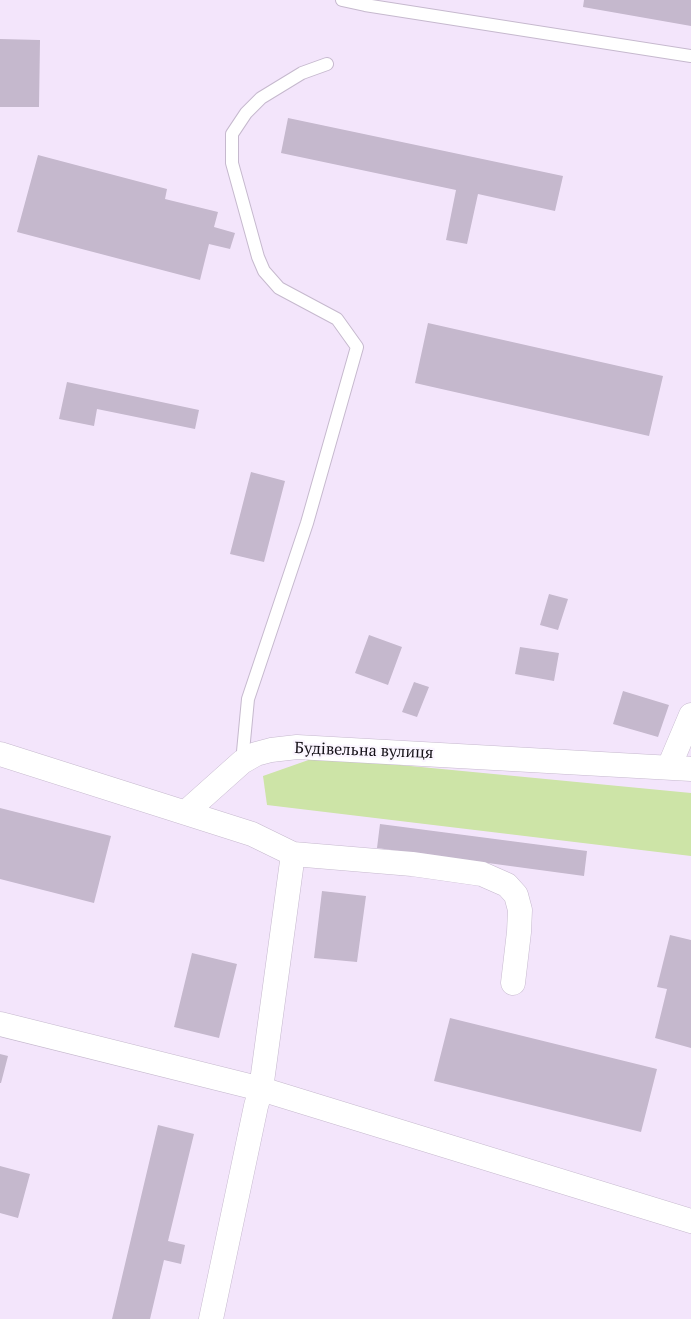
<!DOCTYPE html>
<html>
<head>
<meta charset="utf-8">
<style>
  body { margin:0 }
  canvas { display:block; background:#f3e5fb }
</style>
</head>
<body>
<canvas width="691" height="1319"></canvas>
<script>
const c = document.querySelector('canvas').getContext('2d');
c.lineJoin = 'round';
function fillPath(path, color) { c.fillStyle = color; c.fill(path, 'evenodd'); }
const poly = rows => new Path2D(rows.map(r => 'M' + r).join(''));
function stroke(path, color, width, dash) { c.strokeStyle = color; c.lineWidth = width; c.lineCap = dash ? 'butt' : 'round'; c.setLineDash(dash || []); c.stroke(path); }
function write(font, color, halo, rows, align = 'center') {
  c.font = font + ' "PT Serif",serif'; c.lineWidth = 4.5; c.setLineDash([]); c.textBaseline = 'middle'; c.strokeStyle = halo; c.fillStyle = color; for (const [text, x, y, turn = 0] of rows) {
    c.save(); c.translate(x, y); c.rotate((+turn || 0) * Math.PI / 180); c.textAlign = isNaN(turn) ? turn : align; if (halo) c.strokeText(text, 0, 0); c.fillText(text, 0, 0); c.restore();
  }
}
const green = poly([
  [317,757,691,793,691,856,267,805,263,776]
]);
const building = poly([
  [584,0,691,0,691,26,583,7],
  [0,39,40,40,39,107,0,107],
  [288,118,563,176,555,211,478,194,467,244,446,240,456,190,281,153],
  [38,155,167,189,165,199,218,212,214,227,235,233,230,249,209,244,200,280,17,232],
  [428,323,663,376,649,436,415,383],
  [67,382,199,410,195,429,97,409,94,426,59,419],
  [251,472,285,481,264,562,230,554],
  [549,594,568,599,558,630,540,625],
  [369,635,402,647,388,685,355,673],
  [520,647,559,653,554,681,515,674],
  [414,682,429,687,417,717,402,712],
  [623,691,669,705,658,737,613,724],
  [0,808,111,836,94,903,0,879],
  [380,824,587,851,584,876,377,848],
  [322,891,366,896,357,962,314,958],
  [670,935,691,940,691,1048,655,1038,667,989,657,987],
  [192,953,237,964,219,1038,174,1027],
  [450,1018,657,1069,641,1132,434,1081],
  [0,1054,8,1056,1,1083,0,1083],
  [158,1125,194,1134,168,1241,185,1245,181,1264,164,1260,150,1319,112,1319],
  [0,1166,30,1174,18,1218,0,1213]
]);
const lane = poly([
  [342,0,365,5,691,56],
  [242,762,248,699,307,523,357,347,337,319,279,288,264,271,258,257,232,163,232,134,246,113,261,98,302,73,327,64]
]);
const street = poly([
  [0,754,252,834,293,854,412,864,482,874,507,885,516,895,520,910,519,932,513,983],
  [669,767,691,715],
  [186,812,242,762,256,754,271,750,297,747,691,769],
  [0,1024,261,1089,691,1221],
  [211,1319,256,1106,261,1089,293,854]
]);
const streetNames = [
  ["Будівельна вулиця",364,751,2]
];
fillPath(green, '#cde4a7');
fillPath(building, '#c5b8cd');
stroke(lane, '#c6b9ce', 14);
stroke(street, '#c6b9ce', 25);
stroke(lane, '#fff', 12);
stroke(street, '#fff', 24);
write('16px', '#151118', '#fbf6ff', streetNames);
</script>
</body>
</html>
